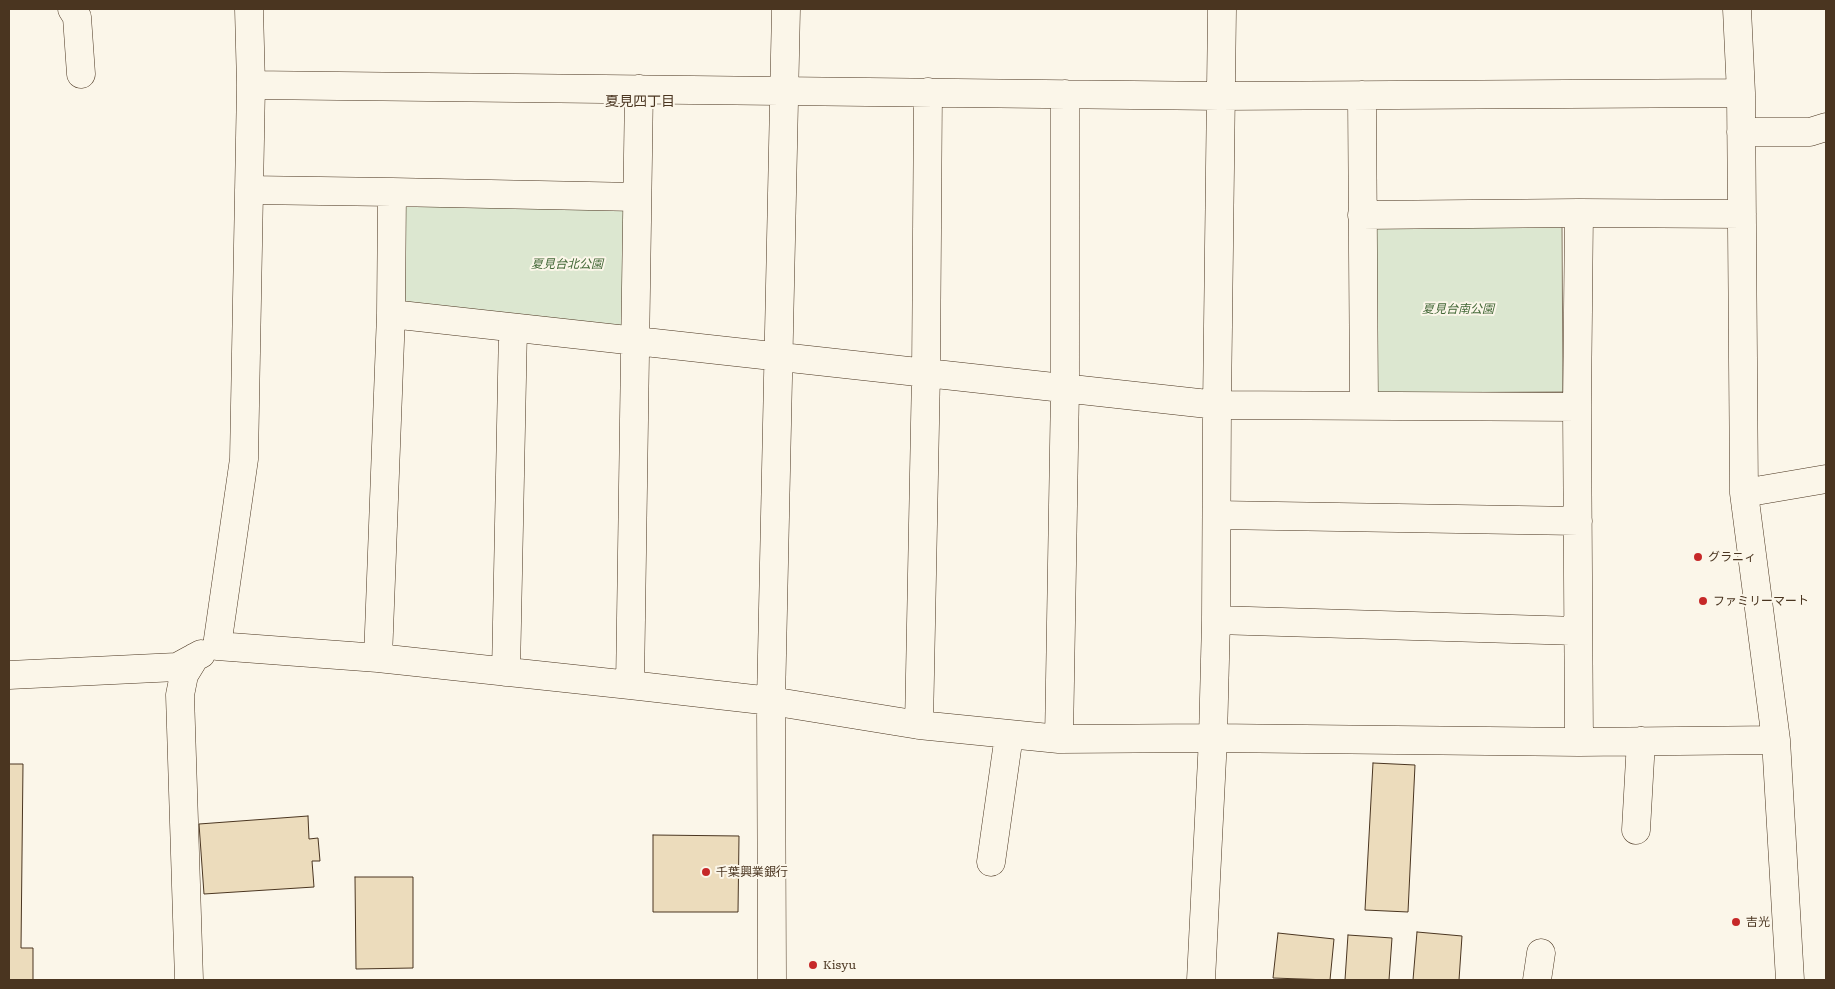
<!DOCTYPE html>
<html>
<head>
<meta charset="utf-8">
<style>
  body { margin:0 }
  #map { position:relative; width:1835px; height:989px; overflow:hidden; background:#fbf6e9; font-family:"Roboto Serif",serif }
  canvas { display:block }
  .frame { position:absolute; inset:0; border:10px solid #4a3520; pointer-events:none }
</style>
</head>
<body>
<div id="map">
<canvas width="1835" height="989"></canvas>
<div class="frame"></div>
</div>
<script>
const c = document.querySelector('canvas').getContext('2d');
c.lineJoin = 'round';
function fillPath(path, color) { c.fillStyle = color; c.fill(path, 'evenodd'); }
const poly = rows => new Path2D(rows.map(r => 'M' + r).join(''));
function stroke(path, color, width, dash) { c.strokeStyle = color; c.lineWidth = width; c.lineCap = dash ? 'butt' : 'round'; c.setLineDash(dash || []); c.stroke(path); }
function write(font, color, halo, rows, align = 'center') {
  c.font = font + ' "Roboto Serif","Noto Sans JP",serif'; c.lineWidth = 4; c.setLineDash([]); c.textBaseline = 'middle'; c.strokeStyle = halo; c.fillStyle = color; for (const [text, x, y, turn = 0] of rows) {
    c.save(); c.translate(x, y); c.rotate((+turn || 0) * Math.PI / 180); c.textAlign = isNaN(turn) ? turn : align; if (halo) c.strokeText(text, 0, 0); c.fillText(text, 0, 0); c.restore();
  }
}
const green = poly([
  [403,204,625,208,622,327,401,307,403,204],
  [1562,222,1563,392,1374,393,1374,228,1562,222]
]);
const building = poly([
  [1373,763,1415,765,1408,912,1365,910,1373,763],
  [9,764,23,764,21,948,33,948,33,980,9,980,9,764],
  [308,816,309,839,318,838,320,861,312,861,314,887,204,894,199,824,308,816],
  [653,835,739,836,738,912,653,912,653,835],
  [355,877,413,877,413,968,356,969,355,877],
  [1417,932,1462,936,1459,980,1413,980,1417,932],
  [1278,933,1334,939,1330,980,1273,978,1278,933],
  [1348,935,1392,938,1389,980,1345,980,1348,935]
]);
const minor = poly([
  [72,9,77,17,81,74],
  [249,9,251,85,244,459,217,646,378,658,630,685,771,701,919,725,1059,739,1213,738,1579,742,1776,740],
  [1737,9,1741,93,1744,493,1776,740,1790,980],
  [251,85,1220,96,1741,93],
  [1362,95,1364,406],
  [1741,132,1810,132,1826,127],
  [249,190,392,192,391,314,378,658],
  [392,192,637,197],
  [1362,215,1579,213],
  [391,314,1217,405,1577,407,1579,742],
  [1577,407,1579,213,1742,214],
  [1744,493,1826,479],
  [1217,515,1578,521],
  [1216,620,1578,631],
  [506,672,513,328],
  [9,675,177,667,201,654],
  [630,685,639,89],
  [919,725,926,373,928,92],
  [1059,739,1065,389,1065,94],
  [1636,830,1641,741],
  [991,862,1009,735],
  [189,980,180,695,184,675,195,657],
  [772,980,771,701,786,9],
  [1201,980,1213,738,1216,620,1217,405,1222,9],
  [1537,980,1541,953]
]);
const markers = [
  [1698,557,5,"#c62828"],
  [1703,601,5,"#c62828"],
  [706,872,5,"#c62828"],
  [1736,922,5,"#c62828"],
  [813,965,5,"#c62828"]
];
const parkNames = [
  ["夏見台北公園",567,264],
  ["夏見台南公園",1458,309]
];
const poiNames = [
  ["グラニィ",1708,557],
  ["ファミリーマート",1713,601],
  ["千葉興業銀行",716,872],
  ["吉光",1746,922],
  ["Kisyu",823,965]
];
const neighbourhoodNames = [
  ["夏見四丁目",640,102]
];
fillPath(green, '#dce7d0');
stroke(green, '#887966', 1);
fillPath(building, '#ecdcbc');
stroke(building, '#4a3520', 1);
stroke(minor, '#4a3520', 29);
stroke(minor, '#fbf6e9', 28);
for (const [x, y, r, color] of markers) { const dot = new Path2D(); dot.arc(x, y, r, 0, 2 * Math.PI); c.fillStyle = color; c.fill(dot); stroke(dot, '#fbf6e9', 2); }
write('italic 12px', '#436837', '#fbf6e9', parkNames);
write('12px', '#4a3520', '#fbf6e9', poiNames, 'left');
write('14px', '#4a3520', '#fbf6e9', neighbourhoodNames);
</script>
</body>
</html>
